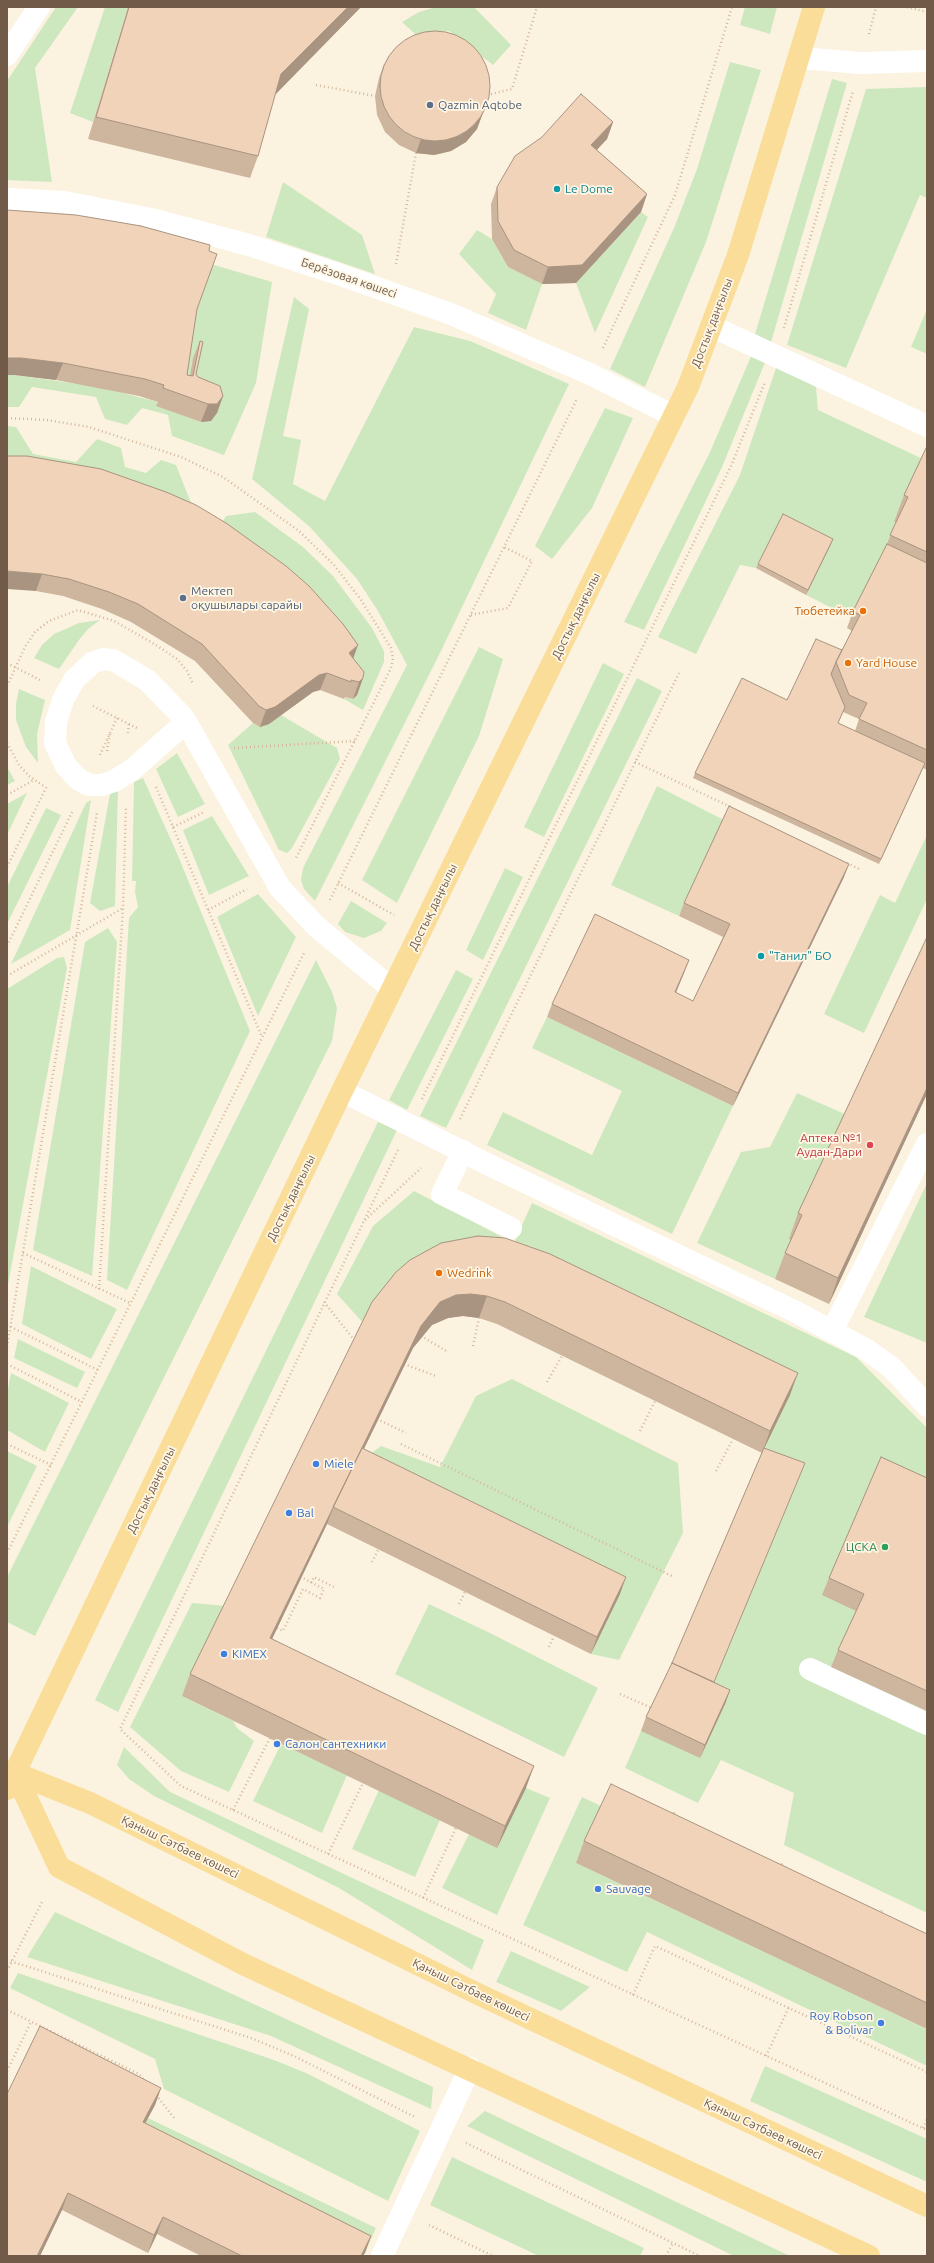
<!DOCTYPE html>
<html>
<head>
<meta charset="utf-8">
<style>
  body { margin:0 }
  #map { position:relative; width:934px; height:2263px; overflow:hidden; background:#fbf3e0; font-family:Ubuntu,sans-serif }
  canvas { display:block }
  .frame { position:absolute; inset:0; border:8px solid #715a48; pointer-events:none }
</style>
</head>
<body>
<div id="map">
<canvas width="934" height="2263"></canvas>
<div class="frame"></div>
</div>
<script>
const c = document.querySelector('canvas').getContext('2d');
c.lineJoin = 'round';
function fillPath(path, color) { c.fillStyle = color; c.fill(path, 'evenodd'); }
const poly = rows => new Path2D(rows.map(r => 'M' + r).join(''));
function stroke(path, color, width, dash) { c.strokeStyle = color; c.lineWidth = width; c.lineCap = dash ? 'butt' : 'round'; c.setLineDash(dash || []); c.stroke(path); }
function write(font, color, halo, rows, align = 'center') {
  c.font = font + ' Ubuntu,sans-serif'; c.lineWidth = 3.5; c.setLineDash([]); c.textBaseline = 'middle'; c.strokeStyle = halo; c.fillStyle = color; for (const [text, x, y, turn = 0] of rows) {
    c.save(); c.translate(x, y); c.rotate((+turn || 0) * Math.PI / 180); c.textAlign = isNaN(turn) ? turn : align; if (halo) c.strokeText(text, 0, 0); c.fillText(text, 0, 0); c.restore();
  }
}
const green = poly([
  [56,7,78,7,35,68,52,182,7,180,7,81],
  [105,7,132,7,126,13,93,122,70,113],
  [436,7,474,7,511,45,493,65,449,31,415,34,402,22,419,12],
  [745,7,777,7,770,34,740,25],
  [730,62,761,70,706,242,645,387,610,369,674,228,697,169],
  [832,79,847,83,771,342,755,334],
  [927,87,927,198,920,195,846,368,787,345,866,89],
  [283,182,362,235,375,274,266,237],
  [641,212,648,217,595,333,576,283],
  [477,230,492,239,508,267,542,284,526,330,488,313,496,294,459,254],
  [204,262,272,282,256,383,224,455,172,436,168,415,142,408,127,425,105,419,96,397,32,387,19,407,7,407,7,375,15,375,99,387,158,402,157,406,201,422,211,421,217,413,187,393,181,392],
  [294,297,309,309,283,436,301,440,293,484,325,501,414,327,470,341,569,384,440,653,315,901,304,889,301,880,303,868,407,665,378,611,357,579,309,526,252,479],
  [927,309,927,354,911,347],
  [752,354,766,360,722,467,644,630,624,622,710,452],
  [777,365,816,387,818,410,923,459,895,522,899,523,852,618,806,595,831,544,782,519,756,568,740,565,696,654,658,637,740,475],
  [605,408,633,418,592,508,552,559,535,546],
  [7,426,16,427,33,454,76,462,97,439,121,448,125,467,146,473,161,460,176,465,195,513,7,473],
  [255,512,303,547,333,576,372,628,384,651,384,662,363,710,344,699,345,697,353,699,358,692,214,536,226,516],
  [100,620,88,629,79,640,59,669,34,658,42,645,54,634,79,623],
  [479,647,503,659,479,736,397,903,362,880],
  [603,663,624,674,544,837,524,827],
  [637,678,662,691,446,1128,420,1116],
  [19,689,45,700,37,734,38,763,26,747,16,720,16,704],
  [281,715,337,748,340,759,292,848,287,853,279,850,228,745,253,723,258,726,263,726],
  [177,753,205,804,178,817,156,769],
  [7,767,15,781,7,785],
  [143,778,176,851,250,1031,127,1290,107,1280,129,918,138,907,135,892,136,881,132,881,134,782],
  [657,786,724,820,679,916,611,885],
  [118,789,115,906,100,911,90,903,110,794],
  [27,793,7,835,7,804],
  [91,800,70,930,11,964,86,803],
  [46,808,61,815,7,924,7,887],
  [212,816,249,876,209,895,183,830],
  [927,835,927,899,864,1033,824,1014,880,895,895,903],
  [505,868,523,877,483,960,466,950],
  [258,894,296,937,258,1016,217,917],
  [351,901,387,923,381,931,364,938,345,932,338,924],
  [108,928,117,942,92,1276,33,1250,85,942],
  [64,957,67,968,7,1290,7,989,57,958],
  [316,960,332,992,337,1008,332,1041,35,1636,7,1622,7,1577],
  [456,970,473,979,407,1110,389,1100],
  [547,1017,733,1106,672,1234,487,1145,503,1112,592,1155,622,1091,532,1048],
  [797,1093,847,1115,775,1279,697,1243,741,1152,770,1147],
  [378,1122,397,1130,118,1712,95,1700],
  [927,1183,927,1343,864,1317],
  [414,1191,514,1243,532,1203,856,1357,927,1428,927,1913,784,1845,794,1793,721,1760,698,1803,625,1768,641,1731,708,1696,803,1468,762,1453,542,1276,364,1324,337,1294,373,1226],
  [31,1266,117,1309,91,1359,22,1324],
  [18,1339,85,1372,77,1388,14,1358],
  [11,1373,69,1403,45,1452,7,1430,7,1394],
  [512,1379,678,1463,683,1533,619,1660,591,1654,620,1594,355,1465,381,1446,440,1467,476,1396],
  [7,1451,37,1466,7,1527],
  [192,1603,226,1606,182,1696,233,1721,237,1728,254,1741,229,1792,181,1771,130,1727],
  [429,1604,490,1633,598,1688,564,1757,395,1674],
  [281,1744,347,1775,322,1833,253,1801],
  [124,1747,170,1792,484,1940,472,1970,339,1888,154,1796,129,1779,117,1765],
  [526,1788,550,1798,497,1915,442,1888,469,1834],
  [379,1790,440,1820,415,1877,352,1849],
  [582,1797,603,1807,576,1863,927,2029,927,2066,647,1932,627,1972,523,1925],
  [55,1912,433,2087,431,2109,271,2036,27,1957],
  [511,1951,590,1987,561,2011,496,1982],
  [18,1973,274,2060,306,2073,420,2131,388,2201,164,2089,155,2059,10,1988],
  [765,2066,927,2139,927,2182,750,2101],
  [485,2111,790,2256,734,2256,467,2126],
  [148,2118,376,2228,365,2253,137,2139],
  [452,2157,644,2248,640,2256,539,2256,430,2205]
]);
const path = poly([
  [907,7,927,12],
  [869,34,876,7],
  [316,85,375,96],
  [487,95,512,89,537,7],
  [396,264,416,153],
  [784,328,853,91],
  [603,348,675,195,732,7],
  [7,418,47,420,89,427,181,457,223,477,299,531,334,565,361,600,391,648,393,659,391,668,296,858],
  [471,615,508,608,532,561,504,547],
  [7,663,40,680],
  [7,686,25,647,35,632,49,621,78,610,114,621,156,645,177,659,187,671,193,684],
  [93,706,137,728],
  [128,733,129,723],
  [7,743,19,765,29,776,45,787],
  [234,748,355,741],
  [107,751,110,733],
  [100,755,117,718],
  [635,762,731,807],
  [156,787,262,1037],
  [7,795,34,780],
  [173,827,204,812],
  [847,863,861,870],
  [7,867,47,786],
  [338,883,394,915],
  [330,900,577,399],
  [208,910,247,889],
  [7,946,73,810],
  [7,976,123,908],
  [422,1099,731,466,765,382],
  [460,1119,679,673],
  [398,1150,120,1729,181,1786,927,2130],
  [365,1220,421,1168],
  [23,1253,130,1303],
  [99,1289,123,908,126,806],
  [324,1302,355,1341],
  [7,1325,98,1370],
  [421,1336,448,1352],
  [473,1346,479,1318],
  [7,1347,97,813],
  [7,1364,82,1402],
  [404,1364,436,1376],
  [547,1382,562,1356],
  [377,1419,406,1433],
  [640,1431,655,1401],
  [7,1444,51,1465],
  [401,1444,674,1577],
  [716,1471,733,1439],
  [7,1553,304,953],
  [372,1562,378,1550],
  [311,1583,314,1577,336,1588],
  [459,1604,465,1592],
  [277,1628,283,1631,303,1589,320,1598,324,1589,301,1577],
  [549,1647,554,1636],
  [620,1694,652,1708],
  [233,1810,270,1738],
  [672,1817,675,1811],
  [328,1854,363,1783],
  [780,1868,783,1862],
  [423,1898,456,1828],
  [880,1915,883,1908],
  [7,1960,251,2038,294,2056,415,2117],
  [7,1971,43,1900],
  [633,1995,655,1946,927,2072],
  [7,2010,139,2074,144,2080],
  [766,2056,789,2007],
  [7,2071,31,2022],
  [156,2095,175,2119],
  [923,2128,927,2119],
  [466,2143,700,2256],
  [429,2225,493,2256],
  [666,2256,673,2243]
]);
const minor = poly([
  [7,55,39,7],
  [800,58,861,63,927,61],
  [7,199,65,202,151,219,249,245,335,273,451,314,590,374,674,416],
  [711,326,927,426],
  [186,722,132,770,114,781,102,785,89,785,78,779,66,766,55,743,56,722,63,700,74,680,92,663,103,659,113,660,147,680,181,715,186,722,194,736,280,888,317,927,392,989],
  [342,1091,483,1162,794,1311,867,1350,891,1367,927,1406],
  [463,1151,442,1194,511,1228],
  [832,1331,927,1144],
  [810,1669,927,1724],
  [382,2256,470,2068]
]);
const major = poly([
  [15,1773,90,1803,480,1995,927,2206],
  [15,1773,59,1867,243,1964,869,2256],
  [7,1789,342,1091,688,387,738,255,814,7]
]);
const wall = poly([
  [128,7,361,7,275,94,258,156,250,178,88,139],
  [384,64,488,99,477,129,466,142,451,151,434,155,416,153,399,145,385,132,377,115,375,96,379,78],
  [613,122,607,139,597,150,647,194,641,212,576,283,542,284,508,267,492,239,491,204,497,187],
  [7,210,197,309,187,375,190,376,193,358,200,341,196,374,198,377,223,396,217,413,211,421,201,422,156,406,158,402,139,396,56,380,15,375,7,375],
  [927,446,927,770,923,768,879,864,693,778,695,773,787,700,842,650,852,631,847,628,853,611,887,544,896,522,894,522,904,495],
  [843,712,859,719,855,731,838,723],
  [7,456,353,658,363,678,357,695,353,699,345,697,344,699,320,690,313,692,269,724,260,727,253,723,195,661,131,622,102,609,63,596,36,591],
  [831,544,806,595,756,568,758,564],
  [844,877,733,1106,547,1017,552,1004,689,960,684,973,676,993,693,1001,723,937,679,916,684,903],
  [927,937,927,1094,829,1304,775,1279,785,1253,791,1240,789,1239,798,1213],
  [410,1260,790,1395,764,1448,714,1682,730,1690,725,1704,700,1758,641,1731,646,1717,672,1663,762,1453,497,1324,479,1318,463,1316,448,1318,432,1325,413,1348,364,1449,620,1594,591,1654,327,1524,272,1639,526,1788,497,1848,182,1696,190,1674],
  [927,1478,927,1711,831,1667,838,1650,856,1611,822,1595,829,1578],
  [584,1841,927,1934,927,2029,576,1863],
  [161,2088,155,2105,145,2123,371,2236,363,2256,201,2256,157,2234,148,2253,62,2210,40,2256,7,2256]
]);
const shadedWall = poly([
  [348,7,361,7,273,97,281,74],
  [488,99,477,129,466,142,451,151,434,155,416,153,421,139],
  [613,122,607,139,585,162,591,145],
  [647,194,641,212,576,283,542,284,548,267],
  [7,358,21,358,63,363,56,380,15,375,7,375],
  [223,396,217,413,211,421,201,422,208,404],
  [833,539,831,544,806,595,808,590],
  [7,571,42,574,36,591,7,589],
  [358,645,352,662,349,653],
  [327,673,320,690,313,692,269,724,260,727,266,710,319,675],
  [363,678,357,695,353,699,359,682],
  [925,763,923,768,879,864,881,859],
  [849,864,844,877,733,1106,738,1093],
  [689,960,684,973,670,1006,675,992],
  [927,1088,927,1094,829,1304,838,1278],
  [471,1294,487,1296,479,1318,463,1316,448,1318,432,1325,413,1348,335,1508,333,1507,421,1326,440,1302,456,1295],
  [798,1373,790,1395,762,1453,770,1431],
  [333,1508,327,1524,262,1660,270,1638],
  [626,1577,620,1594,591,1654,597,1637],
  [730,1690,725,1704,700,1758,705,1745],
  [534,1766,526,1788,497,1848,505,1826],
  [161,2088,155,2105,137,2139,143,2122],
  [68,2193,62,2210,40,2256,37,2256],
  [163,2217,157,2234,148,2253,154,2235],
  [371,2236,365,2253,363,2256,361,2256]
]);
const building = poly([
  [129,7,348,7,281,74,258,156,96,117,129,7],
  '380 86a55 55 0 1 1 110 0a55 55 0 1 1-110 0Z',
  [581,94,613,122,591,145,647,194,582,265,548,267,514,250,498,221,497,187,515,156,542,137,581,94],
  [7,210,76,215,141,226,210,245,209,251,217,254,197,309,187,375,193,376,200,341,203,342,196,374,198,377,220,386,223,396,217,404,208,404,163,388,164,385,145,379,63,363,21,358,7,358,7,210],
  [927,446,927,552,890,535,908,497,904,495,927,446],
  [7,456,27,456,101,469,166,492,196,505,226,523,286,566,309,586,343,624,358,645,349,653,364,672,363,678,359,682,351,680,351,682,327,673,319,675,275,707,266,710,259,706,202,644,138,604,109,592,69,579,42,574,7,571,7,456],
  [783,514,833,539,808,590,758,564,783,514],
  [887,544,927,563,927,750,859,719,867,703,849,695,836,662,860,615,853,611,887,544],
  [816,639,842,650,836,662,831,674,845,707,838,723,925,763,881,859,695,773,742,678,787,700,816,639],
  [729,806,849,864,738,1093,552,1004,595,914,689,960,675,992,693,1001,730,924,684,903,729,806],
  [927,937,927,1088,838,1278,785,1253,802,1215,798,1213,927,937],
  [478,1236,505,1238,550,1254,798,1373,770,1431,505,1302,487,1296,471,1294,456,1295,440,1302,421,1326,270,1638,534,1766,505,1826,190,1674,372,1302,396,1272,410,1260,441,1243,478,1236],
  [362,1448,626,1577,597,1637,333,1507,362,1448],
  [764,1448,805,1463,714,1682,672,1663,764,1448],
  [881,1457,927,1478,927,1691,838,1650,864,1594,829,1578,881,1457],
  [672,1663,730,1690,705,1745,646,1717,672,1663],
  [611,1784,927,1934,927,2003,584,1841,611,1784],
  [40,2026,161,2088,143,2122,371,2236,361,2256,242,2256,163,2217,154,2235,68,2193,37,2256,7,2256,7,2094,40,2026]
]);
const markers = [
  [430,105,4,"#5c6f8a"],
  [557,189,4,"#0f9aa8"],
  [183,598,4,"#5c6f8a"],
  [863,611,4,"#e8710a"],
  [848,663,4,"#e8710a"],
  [761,956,4,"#0f9aa8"],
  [870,1145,4,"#e0444e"],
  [439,1273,4,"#e8710a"],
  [316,1464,4,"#3f7fe0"],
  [289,1513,4,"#3f7fe0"],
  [885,1547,4,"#2e9e5b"],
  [224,1654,4,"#3f7fe0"],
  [277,1744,4,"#3f7fe0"],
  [598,1889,4,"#3f7fe0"],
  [881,2023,4,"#3f7fe0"]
];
const serviceNames = [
  ["Qazmin Aqtobe",438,105],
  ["Мектеп",191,591],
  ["оқушылары сарайы",191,605]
];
const cultureNames = [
  ["Le Dome",565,189],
  ["\"Танил\" БО",769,956]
];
const streetNames = [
  ["Берёзовая көшесі",349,278,19],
  ["Достық даңғылы",712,323,-69],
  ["Достық даңғылы",576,616,-64],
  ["Достық даңғылы",433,907,-64],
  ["Достық даңғылы",291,1198,-64],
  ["Достық даңғылы",151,1490,-64],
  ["Қаныш Сәтбаев көшесі",180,1847,26],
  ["Қаныш Сәтбаев көшесі",471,1990,26],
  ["Қаныш Сәтбаев көшесі",763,2129,25]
];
const foodNames = [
  ["Тюбетейка",855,611,"right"],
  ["Yard House",856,663],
  ["Wedrink",447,1273]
];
const healthNames = [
  ["Аптека №1",862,1138],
  ["Аудан-Дари",862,1152]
];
const shopNames = [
  ["Miele",324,1464],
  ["Bal",297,1513],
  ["KIMEX",232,1654],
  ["Салон сантехники",285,1744],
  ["Sauvage",606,1889],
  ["Roy Robson",873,2016,"right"],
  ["& Bolivar",873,2030,"right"]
];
const leisureNames = [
  ["ЦСКА",877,1547]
];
fillPath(green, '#cde8bf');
stroke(path, '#d5b69c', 2.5, [1, 3]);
stroke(minor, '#fff', 22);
stroke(major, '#fadd99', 22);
fillPath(wall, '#ceb59e');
fillPath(shadedWall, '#a89481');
fillPath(building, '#f0d3b8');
stroke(building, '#a89481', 1);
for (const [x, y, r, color] of markers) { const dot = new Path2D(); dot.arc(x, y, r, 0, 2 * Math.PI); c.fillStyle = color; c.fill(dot); stroke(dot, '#fff7e6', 1.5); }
write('12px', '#4e5e75', '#fff7e6', serviceNames, 'left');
write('12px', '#0d838f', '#fff7e6', cultureNames, 'left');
write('12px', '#715a48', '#fff7e6', streetNames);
write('12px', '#c56008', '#fff7e6', foodNames, 'left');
write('12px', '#be3a42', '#fff7e6', healthNames, 'right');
write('12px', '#366cbe', '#fff7e6', shopNames, 'left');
write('12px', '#27864d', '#fff7e6', leisureNames, 'right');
</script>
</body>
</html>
